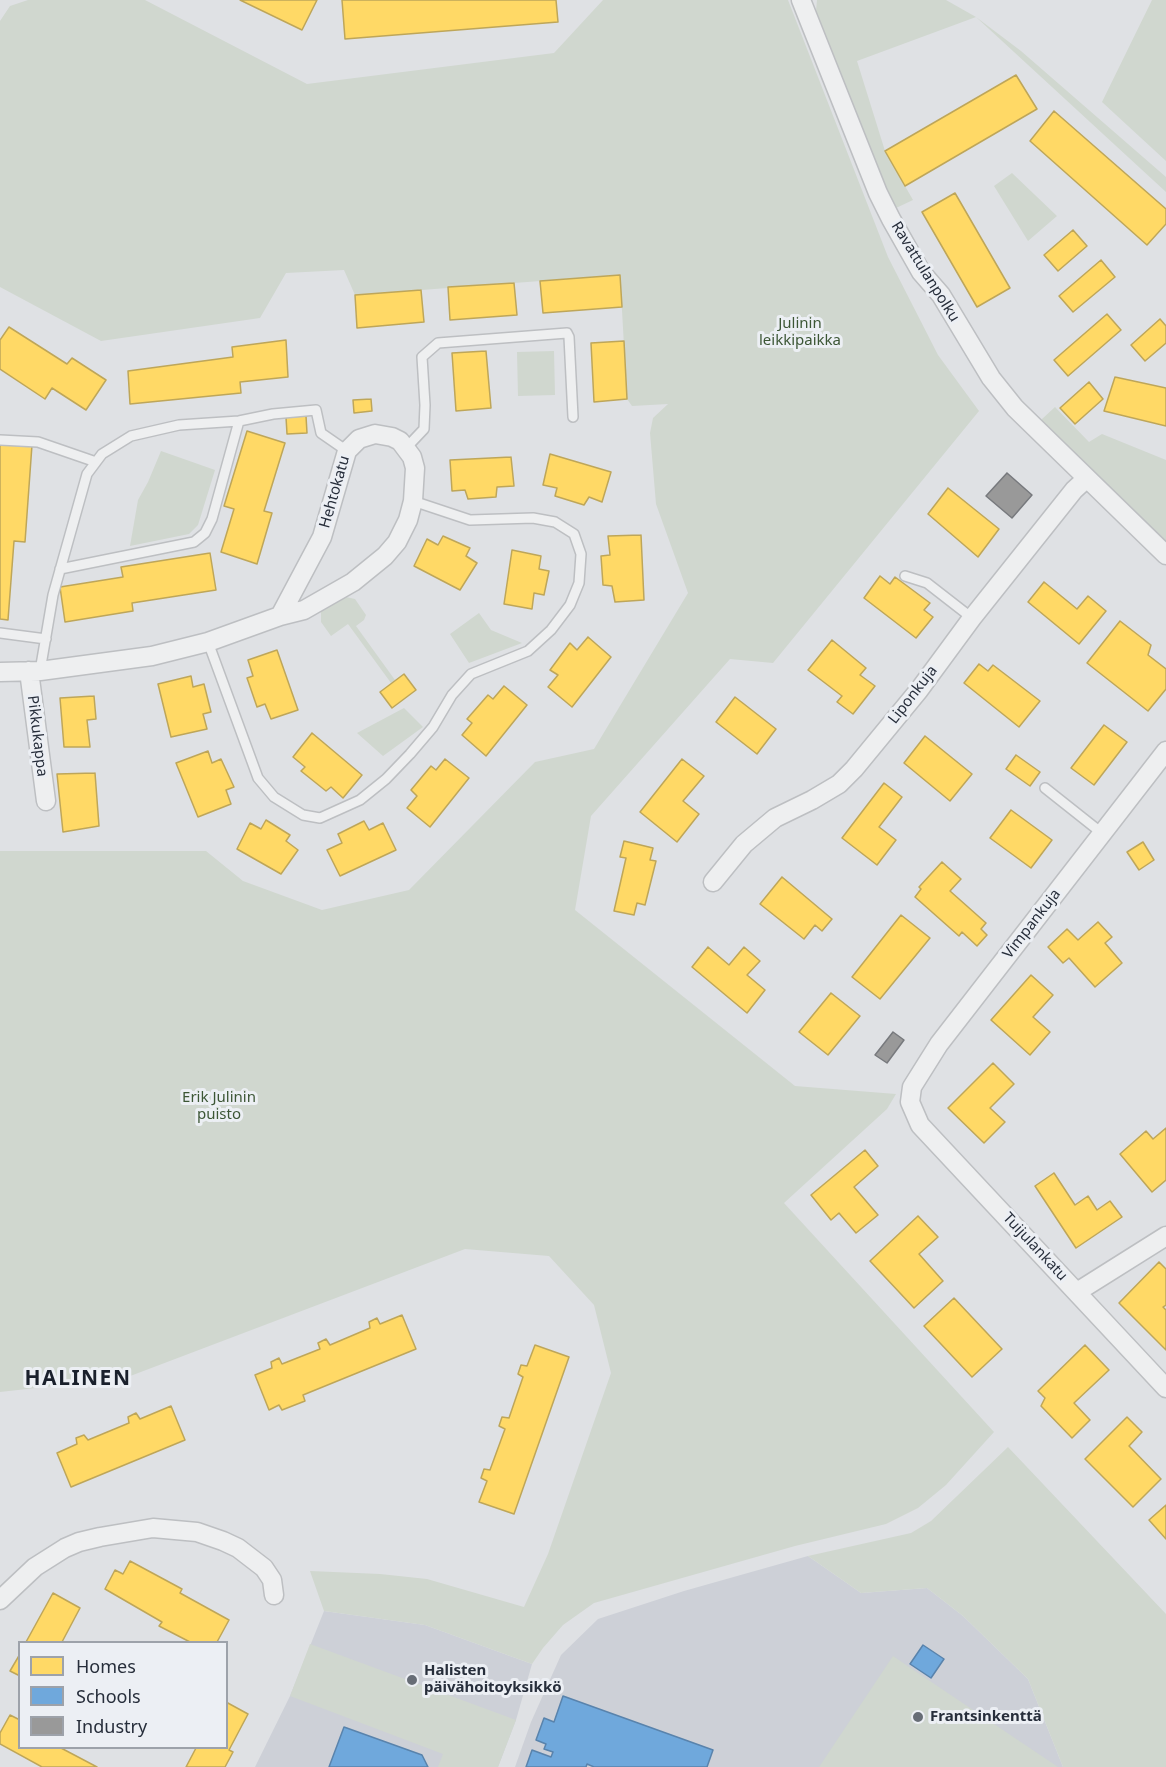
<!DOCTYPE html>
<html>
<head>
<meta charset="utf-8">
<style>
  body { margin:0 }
  #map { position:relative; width:1166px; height:1767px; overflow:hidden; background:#dfe1e4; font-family:"Noto Sans",sans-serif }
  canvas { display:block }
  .legend { position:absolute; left:18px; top:1641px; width:210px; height:108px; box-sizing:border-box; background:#eceff4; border:2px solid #9da2aa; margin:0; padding:8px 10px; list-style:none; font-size:18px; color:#272e3b }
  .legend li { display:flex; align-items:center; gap:12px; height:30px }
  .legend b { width:30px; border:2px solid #9da2aa }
</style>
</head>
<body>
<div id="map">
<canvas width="1166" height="1767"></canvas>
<ul class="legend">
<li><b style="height:16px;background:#ffd966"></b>Homes</li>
<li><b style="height:16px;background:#6fa8dc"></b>Schools</li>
<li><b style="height:16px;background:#999"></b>Industry</li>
</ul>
</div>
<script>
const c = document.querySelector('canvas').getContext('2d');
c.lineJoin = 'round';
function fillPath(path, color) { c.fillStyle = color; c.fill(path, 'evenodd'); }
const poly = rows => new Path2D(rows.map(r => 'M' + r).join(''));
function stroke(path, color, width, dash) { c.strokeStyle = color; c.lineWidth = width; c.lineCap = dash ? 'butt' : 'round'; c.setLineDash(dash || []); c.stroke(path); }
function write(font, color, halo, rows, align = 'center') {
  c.font = font + ' "Noto Sans",sans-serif'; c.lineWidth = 6; c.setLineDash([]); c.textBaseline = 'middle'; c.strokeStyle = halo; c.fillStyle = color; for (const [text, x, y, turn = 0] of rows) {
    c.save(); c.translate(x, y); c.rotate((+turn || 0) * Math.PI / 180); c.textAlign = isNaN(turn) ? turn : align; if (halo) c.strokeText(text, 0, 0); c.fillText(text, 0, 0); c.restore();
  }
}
const built = poly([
  [808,1556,861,1593,927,1588,963,1616,1028,1679,1063,1767,515,1767,531,1722,561,1655,598,1619,684,1591],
  [324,1611,425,1625,532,1664,516,1720,498,1767,255,1767,290,1696]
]);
const green = poly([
  [28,0,145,0,307,84,554,53,603,0,788,0,888,257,938,355,979,411,773,663,730,659,591,816,575,910,795,1086,896,1094,887,1109,784,1203,994,1432,946,1485,918,1508,886,1524,795,1546,594,1603,563,1625,543,1648,532,1664,425,1625,324,1611,310,1571,380,1574,427,1579,524,1607,548,1554,611,1373,594,1305,549,1256,465,1249,125,1378,0,1392,0,851,206,851,243,881,322,910,409,890,535,762,594,749,688,593,656,504,650,433,653,418,668,404,632,406,627,399,620,275,355,295,344,270,286,273,260,318,101,341,0,287,0,21,10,6],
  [817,0,946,0,976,17,1021,51,1166,177,1166,192,976,17,857,61,885,151,913,200,896,208,880,180,820,29,816,11],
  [1152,0,1166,0,1166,161,1102,102],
  [1012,173,1057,216,1028,241,994,186],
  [554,351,555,395,518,396,517,352],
  [1055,407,1089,442,1102,434,1166,460,1166,542,1041,422,1042,419],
  [161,451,215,470,198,525,189,534,130,546,138,500,148,482],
  [346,597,355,599,366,615,364,620,356,626,395,680,391,683,348,624,331,636,321,622,321,610],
  [479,613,491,630,522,643,469,663,450,634],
  [404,708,423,727,383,756,357,733],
  [1008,1447,1166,1614,1166,1767,1063,1767,1028,1679,963,1616,927,1588,861,1593,808,1556,911,1533,931,1521],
  [310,1644,516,1720,498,1767,438,1767,443,1754,290,1696],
  [893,1656,909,1667,1058,1767,819,1767]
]);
const homes = poly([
  [240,0,317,0,302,30,240,0],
  [342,0,556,0,558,22,345,39,342,0],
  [1016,75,1037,109,905,186,885,151,1016,75],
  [1054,111,1166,209,1166,224,1147,245,1030,141,1054,111],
  [955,193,1010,288,977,307,922,212,955,193],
  [1073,230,1087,246,1058,271,1044,255,1073,230],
  [1101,260,1115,277,1073,312,1059,296,1101,260],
  [620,275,622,307,543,313,540,281,620,275],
  [514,283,517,315,450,320,448,287,514,283],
  [421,290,424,322,357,328,355,295,421,290],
  [1107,314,1121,330,1068,376,1054,360,1107,314],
  [1160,319,1166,326,1166,343,1145,361,1131,345,1160,319],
  [9,327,67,364,72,358,106,380,86,410,52,388,45,399,0,369,0,340,9,327],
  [286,340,288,377,240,382,241,393,130,404,128,371,233,357,232,347,286,340],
  [624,341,627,399,594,402,591,343,624,341],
  [486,351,491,408,456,411,452,353,486,351],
  [1115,377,1166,388,1166,426,1104,411,1115,377],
  [1089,382,1103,399,1075,424,1060,408,1089,382],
  [371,399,372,411,354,413,353,400,371,399],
  [306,416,307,433,287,434,286,417,306,416],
  [247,431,285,443,264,511,272,513,257,564,221,552,234,509,224,506,247,431],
  [0,443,32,445,25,542,14,541,8,620,0,619,0,443],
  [550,454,611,472,602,502,589,497,584,505,555,496,557,488,543,485,550,454],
  [511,457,514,486,497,487,496,497,468,499,465,490,452,491,450,460,511,457],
  [948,488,999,529,978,557,928,514,948,488],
  [641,535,644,600,615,602,612,586,603,585,601,556,610,555,608,536,641,535],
  [443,536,470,548,466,556,477,563,460,590,414,566,427,539,438,545,443,536],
  [512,550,541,556,539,569,549,571,544,595,534,593,532,609,504,604,512,550],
  [210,553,216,590,132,603,133,611,65,622,60,587,123,577,121,567,210,553],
  [880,576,890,584,895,577,930,603,924,610,933,617,916,638,864,598,880,576],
  [1044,582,1077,609,1088,596,1106,611,1079,644,1028,602,1044,582],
  [1120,621,1151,645,1148,655,1166,669,1166,689,1148,711,1087,663,1120,621],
  [588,637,611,657,572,707,548,687,558,675,550,670,570,643,577,650,588,637],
  [832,640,866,668,860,675,875,686,853,714,837,702,842,696,808,670,832,640],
  [277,650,298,710,271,719,265,704,257,707,247,678,253,676,248,660,277,650],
  [979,664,988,671,993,665,1040,701,1019,727,964,683,979,664],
  [404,674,416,690,392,708,380,692,404,674],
  [191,676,193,687,204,684,211,712,203,714,207,729,171,737,158,684,191,676],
  [504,686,527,705,486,756,462,735,472,723,467,719,488,695,493,699,504,686],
  [94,696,96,719,87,720,90,747,64,747,60,698,94,696],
  [735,697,776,729,757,754,716,722,735,697],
  [1104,725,1127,742,1094,785,1071,768,1104,725],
  [312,733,362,775,343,798,331,787,326,791,301,771,305,767,293,757,312,733],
  [925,736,972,774,950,801,904,763,925,736],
  [208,751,212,763,221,759,234,787,226,790,231,804,198,817,176,763,208,751],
  [1016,755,1040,772,1030,786,1006,769,1016,755],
  [445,759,469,778,430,827,407,808,417,796,411,790,431,766,436,770,445,759],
  [682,759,704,776,683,801,699,814,677,842,640,812,682,759],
  [95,773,99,826,63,832,57,774,95,773],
  [884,783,902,797,879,827,896,840,877,865,842,838,884,783],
  [1011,810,1052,840,1031,868,990,838,1011,810],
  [266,820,290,835,286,841,298,850,281,874,237,849,250,823,261,829,266,820],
  [364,821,369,830,383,823,396,850,340,876,327,850,342,843,338,834,364,821],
  [624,841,653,848,650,860,656,861,645,905,637,903,634,915,614,911,626,858,620,857,624,841],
  [1143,842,1154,860,1139,870,1127,852,1143,842],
  [942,862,961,879,950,891,986,923,981,929,987,935,977,946,962,932,959,936,915,897,921,889,919,887,942,862],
  [782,877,832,919,822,931,815,925,804,939,760,904,782,877],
  [901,915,930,938,880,999,852,977,901,915],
  [1098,922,1112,937,1105,943,1122,963,1095,987,1069,958,1063,963,1048,947,1067,929,1078,940,1098,922],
  [708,947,729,965,744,947,760,961,747,975,765,990,747,1013,692,967,708,947],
  [1031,975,1053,995,1033,1017,1050,1032,1030,1055,991,1020,1031,975],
  [831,993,860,1016,828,1055,799,1032,831,993],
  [993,1063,1014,1084,990,1108,1005,1122,984,1143,948,1108,993,1063],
  [1166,1128,1166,1180,1152,1192,1120,1154,1146,1131,1153,1139,1166,1128],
  [865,1150,878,1166,854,1187,878,1215,856,1233,839,1213,831,1220,811,1195,865,1150],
  [1054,1173,1075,1205,1088,1196,1097,1210,1110,1201,1122,1217,1076,1248,1035,1186,1054,1173],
  [918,1216,938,1237,919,1254,943,1281,914,1308,870,1261,918,1216],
  [1159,1262,1166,1269,1166,1305,1163,1307,1166,1310,1166,1350,1119,1303,1159,1262],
  [954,1298,1002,1349,972,1377,924,1326,954,1298],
  [402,1315,416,1349,303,1395,305,1401,282,1410,279,1405,269,1410,255,1375,272,1368,271,1362,279,1358,282,1364,320,1349,318,1343,326,1339,330,1345,370,1328,369,1322,377,1318,380,1324,402,1315],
  [535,1345,569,1357,514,1514,479,1502,487,1481,481,1478,484,1469,490,1470,505,1429,499,1426,502,1417,509,1418,523,1377,518,1374,521,1365,527,1366,535,1345],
  [1085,1345,1109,1370,1074,1403,1090,1420,1072,1438,1041,1406,1045,1398,1038,1391,1085,1345],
  [171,1406,185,1440,71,1487,57,1453,77,1444,76,1438,84,1435,88,1440,129,1423,128,1417,136,1413,140,1419,171,1406],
  [1127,1417,1142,1432,1129,1446,1161,1479,1133,1507,1085,1459,1127,1417],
  [1166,1505,1166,1539,1149,1520,1166,1505],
  [130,1561,182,1589,180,1593,229,1620,217,1642,190,1642,159,1626,162,1622,105,1589,115,1570,123,1574,130,1561],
  [53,1593,80,1608,62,1642,26,1642,53,1593],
  [20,1654,20,1676,10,1671,20,1654],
  [226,1702,248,1714,229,1750,233,1752,225,1767,186,1767,196,1748,226,1748,226,1702],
  [10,1715,20,1720,20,1748,61,1748,97,1767,42,1767,0,1744,0,1733,10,1715]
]);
const schools = poly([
  [923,1645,944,1659,931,1678,910,1664,923,1645],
  [563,1696,713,1750,707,1767,594,1767,587,1764,586,1767,526,1767,532,1750,551,1757,553,1752,544,1749,546,1744,536,1740,544,1718,554,1722,563,1696],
  [344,1727,422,1755,428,1767,329,1767,344,1727]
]);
const industry = poly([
  [1007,473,1032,495,1012,518,986,496,1007,473],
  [893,1032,904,1040,887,1063,875,1055,893,1032]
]);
const service = poly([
  [0,440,38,442,96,462],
  [406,448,424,429,425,405,422,357,438,343,567,333,569,337,573,417],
  [60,569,194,542,205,533,212,519,239,421],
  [905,576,927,583,972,618],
  [0,633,46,639],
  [208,642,258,778,274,797,303,815,320,818,360,800,386,779,410,754,433,727,452,695,471,674,528,651,551,630,570,605,579,583,581,554,574,534,555,522,533,518,470,520,413,501],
  [40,671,53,595,87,474,102,454,131,436,179,425,239,421,273,414,316,410,321,433,347,451],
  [1045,788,1103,834]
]);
const minor = poly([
  [801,0,878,193,891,219,921,272,941,295,991,378,1015,408,1166,555],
  [29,671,46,801],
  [0,672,40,671,152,656,208,642,280,616,304,610,353,582,385,556,397,542,408,520,413,501,415,468,412,457,400,441,392,437,375,434,359,439,347,451,322,537,280,616],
  [1166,751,939,1044,912,1087,910,1102,920,1125,1166,1388],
  [713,882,744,844,775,818,812,800,839,784,854,769,919,690,972,618,1074,490,1087,478],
  [1077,1292,1166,1236],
  [0,1600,35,1567,65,1548,79,1542,100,1537,153,1528,197,1532,223,1541,238,1548,264,1568,272,1580,274,1595]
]);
const markers = [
  [412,1680,6,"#676d76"],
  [918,1717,6,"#676d76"]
];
const streetNames = [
  ["Ravattulanpolku",925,272,58],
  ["Hehtokatu",335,492,-74],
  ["Liponkuja",913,695,-52],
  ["Pikkukappa",37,736,83],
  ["Vimpankuja",1032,924,-52],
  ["Tuijulankatu",1035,1247,47]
];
const parkNames = [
  ["Julinin",800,324],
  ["leikkipaikka",800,341],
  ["Erik Julinin",219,1098],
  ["puisto",219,1115]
];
const poiNames = [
  ["Halisten",424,1671],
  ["päivähoitoyksikkö",424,1688],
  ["Frantsinkenttä",930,1717]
];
const districtNames = [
  ["HALINEN",78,1379]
];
fillPath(built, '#cdd0d7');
fillPath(green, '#d0d7cf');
fillPath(homes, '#ffd966');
stroke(homes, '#bea659', 1.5);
fillPath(schools, '#6fa8dc');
stroke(schools, '#5983ac', 1.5);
fillPath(industry, '#999');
stroke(industry, '#77797d', 1.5);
stroke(service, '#bdbfc2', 12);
stroke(minor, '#bdbfc2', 21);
stroke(service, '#eeeff0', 9);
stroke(minor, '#eeeff0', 18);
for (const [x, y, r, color] of markers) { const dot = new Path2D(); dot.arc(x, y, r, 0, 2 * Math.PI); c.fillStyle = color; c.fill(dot); stroke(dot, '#eceff4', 2); }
write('15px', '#272e3b', '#eceff4', streetNames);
write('15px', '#3c5635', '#eceff4', parkNames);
write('bold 15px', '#272e3b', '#eceff4', poiNames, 'left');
c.letterSpacing = '1.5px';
write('bold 21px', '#1a202c', '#eceff4', districtNames);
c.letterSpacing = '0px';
</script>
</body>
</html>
